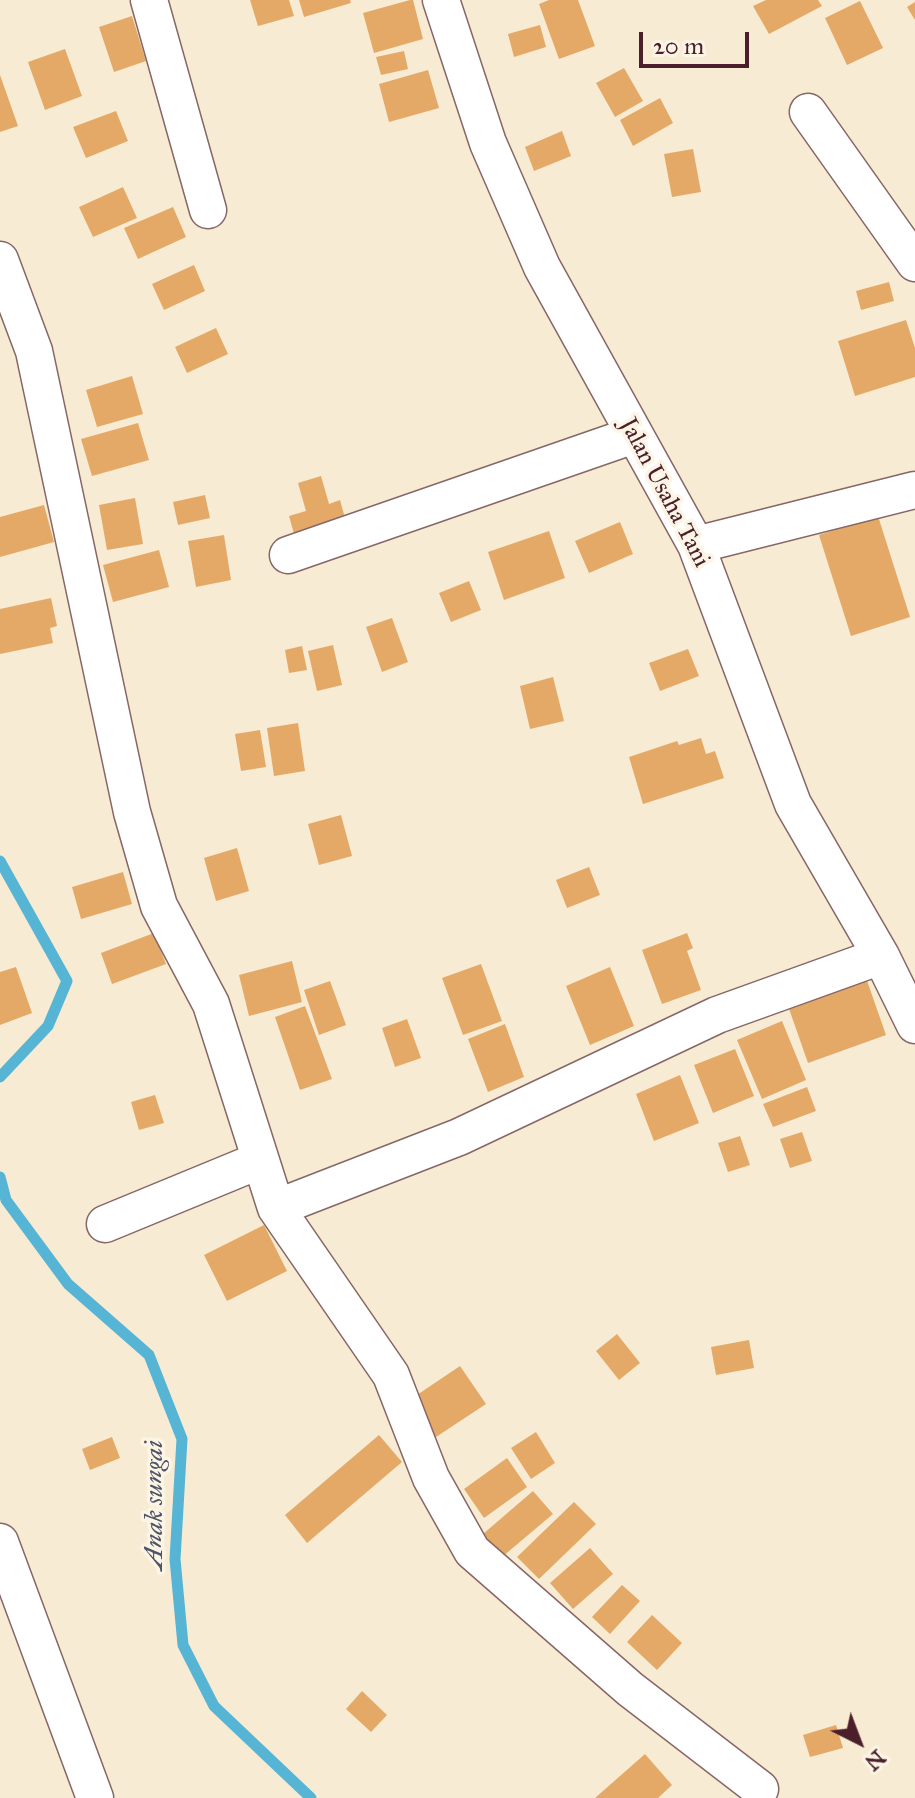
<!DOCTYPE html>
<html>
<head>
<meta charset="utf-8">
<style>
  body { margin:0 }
  #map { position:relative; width:915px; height:1798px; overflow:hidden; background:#f7ebd3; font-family:"IM FELL Great Primer",serif }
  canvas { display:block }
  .north { position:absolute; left:819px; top:1702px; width:80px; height:80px; -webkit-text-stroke:6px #fcf5e5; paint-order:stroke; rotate:138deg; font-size:22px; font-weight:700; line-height:32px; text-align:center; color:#4a1f2b }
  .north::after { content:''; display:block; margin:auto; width:28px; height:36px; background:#4a1f2b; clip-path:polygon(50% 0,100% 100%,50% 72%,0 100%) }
  .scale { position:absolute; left:639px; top:32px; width:110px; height:36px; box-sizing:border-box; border:4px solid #4a1f2b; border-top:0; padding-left:10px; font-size:24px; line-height:28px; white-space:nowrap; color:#4a1f2b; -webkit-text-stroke:6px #fcf5e5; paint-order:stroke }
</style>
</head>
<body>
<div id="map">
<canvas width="915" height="1798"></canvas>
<div class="north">N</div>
<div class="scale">20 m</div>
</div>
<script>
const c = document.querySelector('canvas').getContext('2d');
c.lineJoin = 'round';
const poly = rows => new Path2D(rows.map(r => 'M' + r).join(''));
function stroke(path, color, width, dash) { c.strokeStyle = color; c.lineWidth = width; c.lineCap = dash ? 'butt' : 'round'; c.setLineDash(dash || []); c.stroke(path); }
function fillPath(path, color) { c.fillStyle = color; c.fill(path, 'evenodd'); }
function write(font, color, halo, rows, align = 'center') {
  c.font = font + ' "IM FELL Great Primer",serif'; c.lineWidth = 7; c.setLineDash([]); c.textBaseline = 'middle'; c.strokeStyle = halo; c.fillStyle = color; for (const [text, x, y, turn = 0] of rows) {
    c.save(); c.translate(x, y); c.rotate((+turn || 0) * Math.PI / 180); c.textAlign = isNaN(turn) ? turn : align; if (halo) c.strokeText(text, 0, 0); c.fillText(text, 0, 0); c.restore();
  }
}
const stream = poly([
  [0,861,67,981,48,1026,0,1077],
  [0,1177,6,1200,68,1284,149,1355,182,1439,175,1559,183,1645,214,1706,311,1798]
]);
const building = poly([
  [250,0,289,0,294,16,258,26],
  [299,0,350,0,351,3,304,17],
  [410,0,413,0,423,39,374,53,363,13],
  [549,0,578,0,595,46,559,59,539,4],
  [766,0,818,0,822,6,769,34,753,6],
  [860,1,883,48,847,65,825,18],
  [915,2,915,20,907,7],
  [132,16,146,61,114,72,99,27],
  [540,25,546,47,514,57,508,34],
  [65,49,82,96,45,110,28,62],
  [404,51,408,69,381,75,376,57],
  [624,68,643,101,615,117,596,83],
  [428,70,439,108,389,122,379,84],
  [0,75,18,126,0,132],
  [660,98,673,123,633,146,620,120],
  [116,111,128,141,86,158,73,127],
  [562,131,571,156,534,171,525,147],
  [693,149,701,192,672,197,664,154],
  [123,187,137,218,93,237,79,207],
  [173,207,186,237,138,259,124,228],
  [194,265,205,291,164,310,152,284],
  [889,282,894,301,861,310,856,291],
  [906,320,915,348,915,377,855,396,838,341],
  [216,328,228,354,187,373,175,347],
  [132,376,143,414,97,427,86,390],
  [138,423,149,460,92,476,81,439],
  [321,476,329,504,340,500,348,529,297,544,289,516,306,511,298,483],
  [205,495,210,518,178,525,173,502],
  [135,498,143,544,107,550,99,505],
  [44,505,54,542,0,557,0,517],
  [878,516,910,617,851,636,819,535],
  [620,522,633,554,589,573,575,541],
  [549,531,565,578,504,600,488,552],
  [224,535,231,580,196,587,188,541],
  [159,550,169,587,113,602,103,565],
  [469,581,481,610,451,622,439,593],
  [51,598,57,626,50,628,53,643,0,654,0,609],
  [392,618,408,662,382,672,366,627],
  [333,645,342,685,317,691,308,651],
  [302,646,307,670,289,673,285,650],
  [688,649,699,676,660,691,649,663],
  [553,677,564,721,530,729,520,686],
  [298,723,305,771,274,776,267,728],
  [260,730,266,767,241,771,235,734],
  [701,738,706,754,715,751,724,778,643,804,629,757,677,741,679,745],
  [341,815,352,856,319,865,308,824],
  [237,848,249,891,216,901,204,858],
  [589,867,600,895,567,908,556,880],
  [123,872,132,904,81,919,72,887],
  [154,933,166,964,112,984,101,953],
  [687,933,693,948,687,951,701,990,662,1004,642,950],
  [292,961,302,1002,249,1016,239,975],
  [481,964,502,1021,463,1035,442,978],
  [16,967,32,1013,0,1025,0,972],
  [610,967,634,1026,590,1045,566,986],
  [865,975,886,1035,808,1063,787,1003],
  [330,981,346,1025,319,1035,304,990],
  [305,1006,332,1079,300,1090,275,1017],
  [407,1019,421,1058,395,1067,382,1028],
  [782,1021,806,1080,762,1099,737,1040],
  [505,1024,524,1077,488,1092,468,1039],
  [735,1049,754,1096,713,1113,694,1065],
  [680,1075,699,1123,654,1141,636,1094],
  [807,1087,816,1111,773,1127,763,1104],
  [155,1095,164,1123,139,1130,131,1102],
  [802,1132,812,1161,790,1168,780,1139],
  [740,1136,750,1165,728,1172,718,1143],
  [264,1225,287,1271,227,1301,204,1255],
  [617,1334,640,1363,619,1380,596,1351],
  [749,1340,754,1368,716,1375,711,1347],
  [460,1366,486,1404,433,1439,408,1401],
  [536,1432,555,1463,531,1479,511,1448],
  [379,1435,402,1462,307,1543,285,1515],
  [112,1437,120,1458,90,1470,82,1449],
  [507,1458,527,1487,484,1518,464,1489],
  [533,1491,553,1514,502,1557,483,1534],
  [574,1502,596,1524,539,1579,517,1557],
  [590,1548,613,1574,573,1609,550,1583],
  [622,1585,640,1601,610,1634,592,1617],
  [652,1615,682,1643,657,1670,627,1642],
  [362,1691,387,1715,371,1732,346,1709],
  [836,1725,843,1748,810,1757,803,1735],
  [645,1754,672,1785,658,1798,595,1798]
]);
const minor = poly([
  [149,0,208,210],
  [441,0,488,143,542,267,696,545,793,804,881,956,915,1025],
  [808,112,915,263],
  [0,260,34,351,132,812,159,906,211,1004,276,1208,391,1375,431,1478,472,1551,630,1689,760,1789],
  [696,545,915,490],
  [288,555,634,435],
  [276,1208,459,1137,717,1015,881,956],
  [105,1224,258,1161],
  [0,1542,95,1798]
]);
const streetNames = [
  ["Jalan Usaha Tani",664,493,62]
];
const waterNames = [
  ["Anak sungai",156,1505,-90]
];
stroke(stream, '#56b4d4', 11);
fillPath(building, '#e5a967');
stroke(minor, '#876666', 39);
stroke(minor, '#fff', 36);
write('24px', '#4a1f2b', '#fcf5e5', streetNames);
write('italic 26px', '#4e5366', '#fcf5e5', waterNames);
</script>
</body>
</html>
